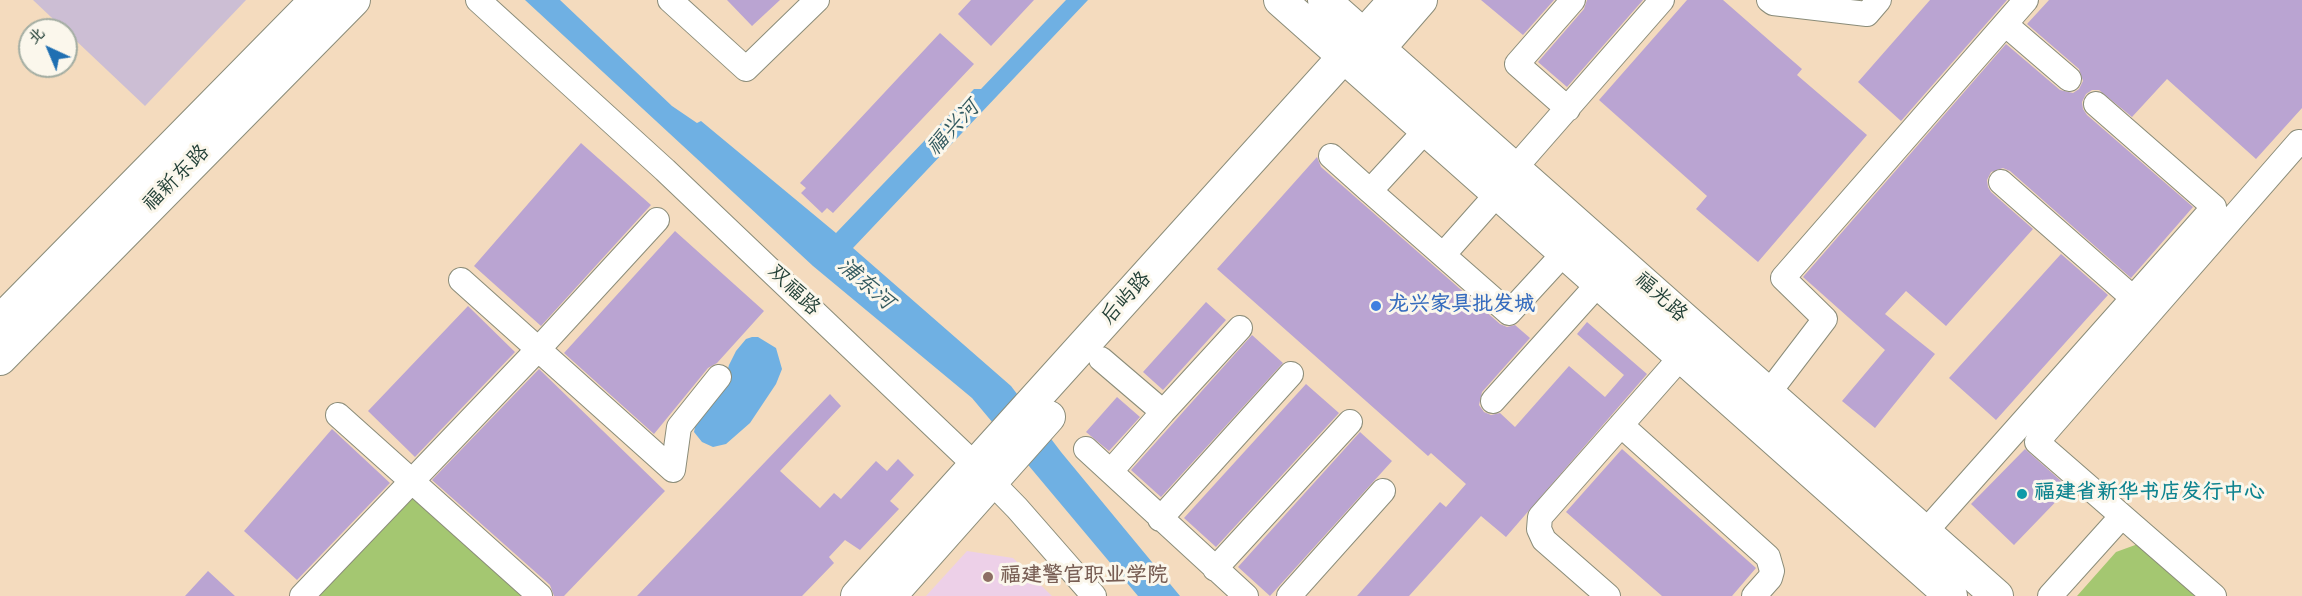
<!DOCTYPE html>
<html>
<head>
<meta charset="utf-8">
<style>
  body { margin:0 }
  #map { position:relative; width:2302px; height:596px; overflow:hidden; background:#f4dbbe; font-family:Mynerve,"LXGW WenKai TC",sans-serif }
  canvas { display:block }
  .north { position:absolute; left:18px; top:18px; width:60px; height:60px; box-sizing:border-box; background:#fbf7ec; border:2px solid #a3ada2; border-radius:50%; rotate:316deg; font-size:16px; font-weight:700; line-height:24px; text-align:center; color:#1f3d34 }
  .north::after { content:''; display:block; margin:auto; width:21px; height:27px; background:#1f6fb2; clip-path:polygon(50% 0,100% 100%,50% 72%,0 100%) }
</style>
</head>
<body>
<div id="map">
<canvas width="2302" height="596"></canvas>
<div class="north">北</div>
</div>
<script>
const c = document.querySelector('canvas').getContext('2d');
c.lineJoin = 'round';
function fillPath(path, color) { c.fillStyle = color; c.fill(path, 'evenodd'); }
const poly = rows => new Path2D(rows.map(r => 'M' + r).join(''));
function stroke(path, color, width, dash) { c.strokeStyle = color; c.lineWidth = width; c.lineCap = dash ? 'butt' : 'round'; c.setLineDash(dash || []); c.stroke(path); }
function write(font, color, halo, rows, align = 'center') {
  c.font = font + ' Mynerve,"LXGW WenKai TC",sans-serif'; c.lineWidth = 6; c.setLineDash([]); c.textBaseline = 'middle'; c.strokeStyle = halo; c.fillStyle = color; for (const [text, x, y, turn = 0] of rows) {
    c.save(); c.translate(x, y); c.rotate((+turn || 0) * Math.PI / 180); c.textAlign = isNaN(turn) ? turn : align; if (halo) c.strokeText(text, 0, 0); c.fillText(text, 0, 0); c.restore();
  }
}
const built = poly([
  [967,551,1013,558,1052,596,926,596]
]);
const industrial = poly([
  [33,0,246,0,145,106]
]);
const green = poly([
  [408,488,525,596,307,596],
  [2138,544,2198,596,2077,596,2116,552]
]);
const water = poly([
  [525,0,560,0,672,106,697,123,701,121,836,233,974,89,981,89,1066,0,1088,0,853,248,1011,386,1061,452,1180,596,1138,596,972,398,813,266],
  [752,337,758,337,776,348,782,369,776,384,750,423,726,444,713,447,702,442,694,432,696,422,723,386,729,365,736,351,746,339]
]);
const building = poly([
  [727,0,780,0,752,26],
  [971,0,1034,0,991,46,958,14],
  [1481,0,1554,0,1523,35],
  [1587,0,1643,0,1567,87,1538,62,1584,9],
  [1687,0,1723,0,1802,69,1797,75,1867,135,1758,262,1696,209,1707,196,1599,100],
  [1930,0,2007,0,1901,121,1858,82],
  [2049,0,2302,0,2302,108,2256,159,2167,79,2132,117,2099,90,2092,90,2086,94,2082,102,2083,109,2087,115,2193,207,2131,278,2010,171,2003,168,1991,172,1987,180,1988,187,1991,192,2033,229,1946,326,1906,291,1885,314,1935,354,1875,428,1842,401,1885,350,1803,277,2006,44,2060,90,2073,93,2079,89,2083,81,2079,69,2027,24],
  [940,33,974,64,833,213,827,208,822,213,801,193,806,188,800,183],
  [581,143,651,205,541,326,474,266],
  [1317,157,1321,167,1500,324,1507,327,1515,325,1530,338,1482,392,1479,405,1484,412,1491,415,1500,413,1515,427,1569,366,1605,397,1624,375,1577,334,1587,322,1647,374,1506,537,1481,516,1409,596,1357,596,1440,502,1446,507,1466,484,1431,453,1428,456,1217,269],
  [675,231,764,311,717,363,708,368,654,434,564,353],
  [2061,254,2108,295,1996,420,1949,378],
  [1206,302,1226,320,1163,390,1143,372],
  [468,306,515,352,415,457,368,411],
  [1252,335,1283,363,1161,497,1131,470],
  [539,369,665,491,564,596,554,596,550,585,432,480],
  [1306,384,1339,413,1216,547,1184,518],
  [830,394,841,406,780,471,820,508,834,493,841,499,876,461,887,471,898,459,914,475,890,501,899,509,860,550,845,540,829,557,834,563,802,596,637,596],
  [1117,397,1140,417,1109,451,1086,432],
  [332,429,390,483,297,580,244,531],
  [1360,432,1392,461,1270,596,1238,567],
  [1622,449,1756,568,1732,596,1662,596,1566,512],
  [2025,449,2069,488,2014,545,1971,504],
  [208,571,235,596,185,596]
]);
const minor = poly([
  [478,0,665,170,975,465,1017,508,1094,596],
  [670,0,746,69,817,0],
  [1769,0,1773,3,1867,14,1879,0],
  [2005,24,2069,79],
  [1568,109,1517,64,1573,0],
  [1426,130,1370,191,1509,313,1565,252],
  [1331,156,1370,191],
  [1515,168,1662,0],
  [2001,182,2133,298],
  [1443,255,1498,193],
  [461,280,673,470,679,427,719,377],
  [1101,359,1163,412,1111,471],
  [1767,395,1825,319,1783,278,2026,0],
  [1493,401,1599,283],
  [1163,412,1240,328],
  [338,415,540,596],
  [1621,425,1768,557,1772,571,1770,578,1754,596],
  [1086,449,1246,596],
  [1160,519,1291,374],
  [1926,531,2214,207,2096,104],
  [1215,569,1350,422],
  [302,596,544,343,657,220],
  [1289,596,1383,491],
  [1608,596,1544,540,1539,529,1540,517,1681,357],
  [2050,596,2122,516],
  [2214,596,2037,442,2299,142,2302,145]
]);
const major = poly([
  [1280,0,1951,596],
  [1324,0,1997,596],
  [1388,38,1421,0],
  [0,321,316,0],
  [0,359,354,0],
  [857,596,1395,0],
  [890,596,1049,417]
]);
const markers = [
  [1376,306,6,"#3f7fe0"],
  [2022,494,6,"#0f9aa8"],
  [988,577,6,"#8d6e63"]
];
const streetNames = [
  ["福新东路",177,179,-45],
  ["双福路",793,291,44],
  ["福光路",1660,298,42],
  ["后屿路",1127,299,-48]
];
const shopNames = [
  ["龙兴家具批发城",1388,306]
];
const cultureNames = [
  ["福建省新华书店发行中心",2034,494]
];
const educationNames = [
  ["福建警官职业学院",1000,577]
];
const waterNames = [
  ["福兴河",954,129,-47],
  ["浦东河",865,285,41]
];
fillPath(built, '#edd0e8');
fillPath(industrial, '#ccbed4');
fillPath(green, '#a4c771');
fillPath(water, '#6fb0e3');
fillPath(building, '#baa4d2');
stroke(minor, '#8a8c79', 26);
stroke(major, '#8a8c79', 34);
stroke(minor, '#fff', 24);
stroke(major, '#fff', 32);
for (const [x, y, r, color] of markers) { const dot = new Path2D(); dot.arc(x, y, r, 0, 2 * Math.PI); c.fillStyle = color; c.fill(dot); stroke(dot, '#fbf7ec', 2); }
write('21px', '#1f3d34', '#fbf7ec', streetNames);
write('bold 21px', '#366cbe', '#fbf7ec', shopNames, 'left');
write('bold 21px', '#0d838f', '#fbf7ec', cultureNames, 'left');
write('bold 21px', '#785e54', '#fbf7ec', educationNames, 'left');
write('italic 22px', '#335a60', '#fbf7ec', waterNames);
</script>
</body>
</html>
